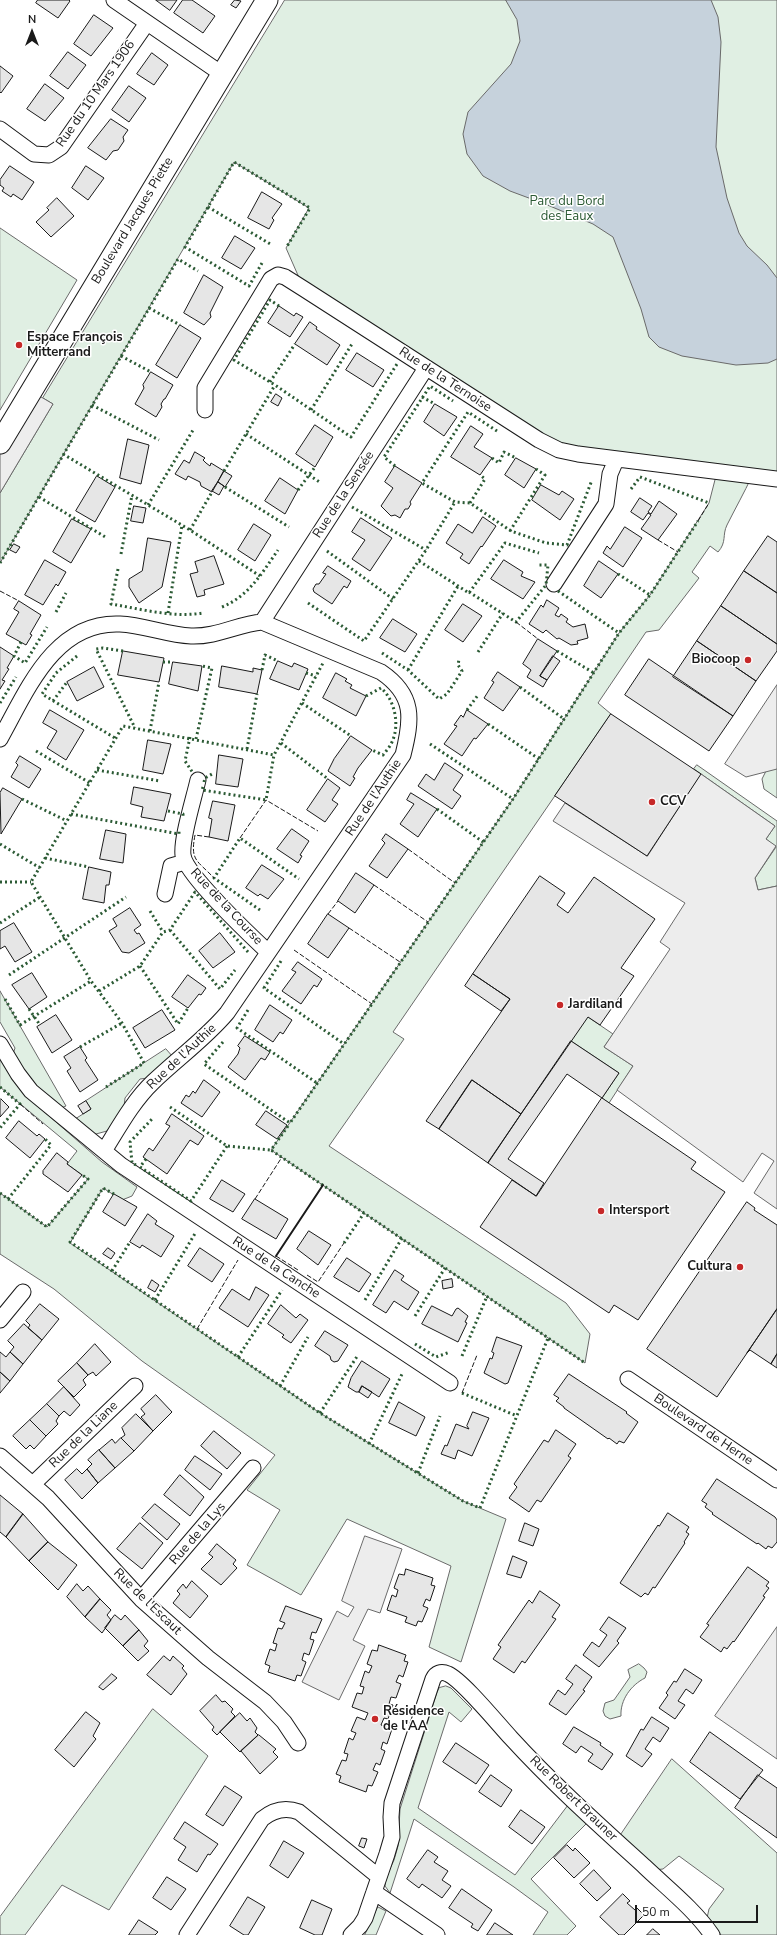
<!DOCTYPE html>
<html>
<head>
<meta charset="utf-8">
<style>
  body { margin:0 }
  #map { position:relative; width:777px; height:1935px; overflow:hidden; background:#fff; font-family:"Nunito Sans",sans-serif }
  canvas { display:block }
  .north { position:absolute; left:12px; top:12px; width:40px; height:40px; -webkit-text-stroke:3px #fff; paint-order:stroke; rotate:0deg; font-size:11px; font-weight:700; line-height:16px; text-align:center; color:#1a1a1a }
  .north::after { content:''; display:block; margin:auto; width:14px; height:18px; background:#1a1a1a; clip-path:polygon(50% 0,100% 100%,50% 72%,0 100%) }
  .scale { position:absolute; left:635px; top:1905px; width:123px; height:18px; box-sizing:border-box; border:2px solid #1a1a1a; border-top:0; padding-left:5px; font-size:12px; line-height:14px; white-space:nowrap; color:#1a1a1a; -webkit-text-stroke:3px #fff; paint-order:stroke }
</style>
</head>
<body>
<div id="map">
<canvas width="777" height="1935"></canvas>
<div class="north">N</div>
<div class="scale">50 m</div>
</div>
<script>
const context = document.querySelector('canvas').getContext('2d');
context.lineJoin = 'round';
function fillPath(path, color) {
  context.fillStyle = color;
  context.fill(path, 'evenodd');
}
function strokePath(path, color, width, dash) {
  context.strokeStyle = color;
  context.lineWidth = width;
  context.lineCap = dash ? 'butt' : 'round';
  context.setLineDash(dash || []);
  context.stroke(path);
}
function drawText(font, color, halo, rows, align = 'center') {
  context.font = font + ' "Nunito Sans",sans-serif';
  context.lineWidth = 3;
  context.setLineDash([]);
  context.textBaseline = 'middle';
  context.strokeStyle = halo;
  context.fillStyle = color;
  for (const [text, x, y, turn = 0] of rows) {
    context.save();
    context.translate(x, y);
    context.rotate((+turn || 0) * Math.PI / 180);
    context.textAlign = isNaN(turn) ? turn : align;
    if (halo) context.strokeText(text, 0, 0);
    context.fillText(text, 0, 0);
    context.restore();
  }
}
const green = new Path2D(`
  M285,0H777V479L752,476C744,493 735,509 727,525C722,535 727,542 718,552L710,546L692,572L699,578L659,630L646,632L598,703L611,714L393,1032L404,1039L329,1146L566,1303L590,1334L585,1363L271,1150L513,799L619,633L650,595L709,503L717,472L559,450L304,289L286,248L309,208L234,162L0,563V493L53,404L43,398Z
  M0,228L77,280L0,410Z
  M697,765L777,821V886L758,890L755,878L776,847L766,839L775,826L694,769Z
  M776,768L777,769V798L764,789L762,779L766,771Z
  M0,991L66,1106L61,1108L27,1077L13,1054L15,1048L0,1022Z
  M588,1017L613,1034L604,1047L633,1066L609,1103L602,1098L619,1073L571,1041Z
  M166,1049L173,1057L148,1078L140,1079L125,1098L124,1107L107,1131L96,1134L90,1133L75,1119L91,1109L86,1101Z
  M0,1058L25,1095L102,1162L137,1187L132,1196L122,1200L103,1188L70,1243L320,1413L463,1501L506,1519L461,1662L429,1647L451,1566L347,1519L301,1595L247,1565L280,1510L247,1490L275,1455L142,1361L54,1289L0,1254V1193L47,1227L88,1179L67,1164L77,1151L0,1087Z
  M639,1664L644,1668L647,1672L645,1678C631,1685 620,1700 621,1716L610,1719L605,1716L603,1711L605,1703L614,1700L630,1677L628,1670Z
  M446,1686L451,1688L472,1709L461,1722L449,1712L418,1808L515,1875L568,1805L587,1823L531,1879L576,1926L567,1935H533L548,1912L514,1887L414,1819L390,1893L385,1886L386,1877L394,1860L398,1846L400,1809L437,1692L439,1688Z
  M153,1709L208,1756L109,1910L62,1885L25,1935H0V1917Z
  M672,1759L777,1853V1935H721L707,1918L709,1909L724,1889L679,1856L663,1869L654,1870L620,1836Z
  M378,1907L386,1911L376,1935H365Z`);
fillPath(green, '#e0efe3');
strokePath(green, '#6a6a6a', 1);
const parking = new Path2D(`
  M31,391L53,404L0,493V443Z
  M777,685V769L746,777L725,764Z
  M701,774L775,826L766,839L776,846L755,878L758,890L777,886V1209L754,1193L774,1161L762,1153L743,1182L617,1090L633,1066L604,1047L670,949L660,942L685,903L553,821L565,803L647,856Z
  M365,1536L402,1549L380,1613L368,1609L353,1640L365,1646L339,1700L302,1682L337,1611L348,1617L354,1607L342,1601Z
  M777,1627V1759L715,1716Z`);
fillPath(parking, '#ededed');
strokePath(parking, '#6a6a6a', 1);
const water = new Path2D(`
  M506,0H711L718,17L721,42L716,147L727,198L739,233L747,246L767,265L777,278V359L768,363L736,365L682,356L659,347L649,337L641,309L613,237L593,224L545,204L510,191L483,176L467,154L463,134L468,112L511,64L520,41L517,20Z`);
fillPath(water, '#c6d2dc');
strokePath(water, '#6a6a6a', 1);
const building = new Path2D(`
  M38,0H69L70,1L58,18L36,3Z
  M156,0H177L170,10Z
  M183,0H192L215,16L203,33L174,13Z
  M235,0L241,1L236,8L231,5Z
  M94,15L113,28L91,56L74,44Z
  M68,52L86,65L68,89L50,76Z
  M152,53L168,65L154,85L137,74Z
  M0,66L13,76L1,93L0,92Z
  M45,84L64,98L45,121L27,109Z
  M129,86L146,98L129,122L112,110Z
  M111,119L128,130L123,137L124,141L118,150L113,151L106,160L88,148Z
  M10,166L34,182L22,200L13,194L11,197L2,191L4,188L0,185V180Z
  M86,166L104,178L88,200L72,188Z
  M262,192L282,204L272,218L274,220L269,229L248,218Z
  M57,198L74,216L51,237L36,222L49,210L47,208Z
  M235,236L255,248L241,269L222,258Z
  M204,275L223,287L210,313L211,317L204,325L184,313Z
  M279,306L294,316L296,313L303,317L290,337L268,323Z
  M310,322L317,327L316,329L340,345L327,365L295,344Z
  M180,325L201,338L177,378L156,365Z
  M357,353L384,370L373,387L346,370Z
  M151,372L173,385L165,399H164L161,404L162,407L156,417L135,404L144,388L143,385Z
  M276,394L282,398L278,406L271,402Z
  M435,404L457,417L444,436L424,422Z
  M315,425L333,437L315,467L296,454Z
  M471,426L483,434L474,447L492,458L480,475L451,457Z
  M128,439L149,445L141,484L120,478Z
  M195,452L205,458L203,460L206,463L210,466L211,463L224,471L212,492L201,486L200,482L188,476L186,480L175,474L184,460L189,463Z
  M516,458L536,469L524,488L505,475Z
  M395,466L422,483L410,502L411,504L408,509H405L400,518L395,515L391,516L381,506L393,488L385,482Z
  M224,471L232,476L225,487L218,482Z
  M97,476L115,487L95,522L76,511Z
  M280,478L298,490L285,514L265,501Z
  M218,482L224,486L219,495L212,491Z
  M541,485L559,495L562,491L574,499L560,520L532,500Z
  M640,498L652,506L648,512L651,514L659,501L677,514L658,540L641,529L651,515L648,513L643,520L631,512Z
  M134,506L146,508L143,523L131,521Z
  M483,517L496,526L482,547L481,546L469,564L460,558L463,554L446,543L458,524L472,533Z
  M361,518L392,538L370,571L352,559L365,540L352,532Z
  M72,519L91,529L71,563L53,552Z
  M254,524L271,535L255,561L238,550Z
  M625,527L642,538L623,567L603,553L607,546L610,549Z
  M768,536L777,542V593L744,571Z
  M148,538L171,542L162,587L139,603L129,587V579L142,571Z
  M14,544L20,547L16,553L10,550Z
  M214,556L224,584L204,590L205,595L197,597L190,574L198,572L195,562Z
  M45,560L66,572L58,586L56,584L43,605L25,595Z
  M504,560L523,572L521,576L535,582L523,599L491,579Z
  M599,561L618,574L601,598L584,586Z
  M328,566L351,581L347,588L344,586L332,604L314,592L313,589L316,584H319L326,574L323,573Z
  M744,571L777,593V644L721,606Z
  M547,600L559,608L555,615L559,617L561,614L568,619L566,622L573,627L585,624L588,638L577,641L578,644L571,645L559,638L557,639L546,630L543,633L529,624L541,605L543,607Z
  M19,601L41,615L30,634L32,635L26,645L6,634L19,612L14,609Z
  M463,604L482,616L463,642L445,630Z
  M721,606L777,644V651L756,681L697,641Z
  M393,619L417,634L405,652L380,638Z
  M538,639L557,651L540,676L547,680L543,687L527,677L531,670L523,664Z
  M697,641L756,681L733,716L673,677Z
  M0,647L14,656L7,668L9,669L2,680L5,681L0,689Z
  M123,651L164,658L159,682L118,675Z
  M553,656L560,661L547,680L540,676Z
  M649,659L733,716L709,751L625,695Z
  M278,661L292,667L294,663L308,669L299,690L270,679Z
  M173,662L202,666L198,691L169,684Z
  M222,666L253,672V668L262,670L257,694L219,687Z
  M94,667L104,687L77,701L67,682Z
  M498,672L520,687L503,711L484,698L494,682L492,681Z
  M336,673L347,679L345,681L352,685L350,688L366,696L356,716L323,698Z
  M50,710L84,730L66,760L47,748L57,731L43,723Z
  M467,710L488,724L476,739L474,738L462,756L444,744L457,726L454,725L461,715L463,717Z
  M611,714L701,774L647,856L555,796Z
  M351,736L372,750L358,768L353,777L355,778L350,786L328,771L334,759Z
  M148,740L171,744L163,774L143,770Z
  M219,755L243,759L238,787L216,784Z
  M20,756L41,769L29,788L11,777L18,765L16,763Z
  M445,763L463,775L453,790L461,796L452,809L418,786L426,774L434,780Z
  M328,779L340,788L332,800L338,804L325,822L307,810Z
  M134,787L171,794L164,821L141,817L143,807L131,804Z
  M3,788L22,799L1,834L0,793Z
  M411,793L437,809L418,837L400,824L414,804L407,800Z
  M213,801L235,805L228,841L209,837L212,819L209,818Z
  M292,829L309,841L300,855L302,856L298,863L277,849Z
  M106,830L126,834L123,863L100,859Z
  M386,834L408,849L387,878L369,866L385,843L382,840Z
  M262,865L284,879L268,899L260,894L258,896L246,888Z
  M89,867L111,872L109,885H106L104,903L83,899Z
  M356,873L374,885L355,913L338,901Z
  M540,876L565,893L557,905L568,913L594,877L655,919L621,968L634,976L600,1025L588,1017L521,1114L472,1080L439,1129L426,1121L510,999L473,974Z
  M130,908L141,925L134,930L137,934L139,933L145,943L129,953L122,952L109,931L117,926L113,919Z
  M328,914L349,928L328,958L308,944Z
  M14,923L32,952L15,962L5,946L0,949V931Z
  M220,933L235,952L213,968L199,951Z
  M298,962L322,979L317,987L314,985L301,1004L282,991L296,972L292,970Z
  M32,973L47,997L29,1009L12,985Z
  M473,974L510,999L501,1011L465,986Z
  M188,975L206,988L201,995L199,994L188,1008L172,997Z
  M270,1005L292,1020L283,1034L280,1032L273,1042L255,1030Z
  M162,1010L175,1030L145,1048L133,1028Z
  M56,1015L72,1040L52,1053L37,1027Z
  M245,1036L270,1052L265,1060L261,1058L245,1080L228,1067L238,1054L240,1048L238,1046Z
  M571,1041L619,1073L602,1098L567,1074L508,1159L544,1183L536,1196L488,1163Z
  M80,1047L87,1058L85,1060L98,1080L80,1092L67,1071L71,1068L64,1057Z
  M204,1080L220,1092L202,1117L181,1103L186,1095L189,1097L193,1091L195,1093Z
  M472,1080L521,1114L488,1163L439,1129Z
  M602,1098L696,1162L691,1169L725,1192L638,1320L614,1305L609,1313L480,1227L512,1180L536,1196Z
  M1,1099L9,1107L0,1117V1100Z
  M86,1101L91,1109L83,1114L78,1106Z
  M266,1111L287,1125L277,1139L256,1125Z
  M172,1114L204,1136L198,1145L190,1140L167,1174L143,1157L149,1148L153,1151L170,1126L166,1124Z
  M19,1121L37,1136L39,1134L45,1139L30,1158L6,1138Z
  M57,1153L68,1162L67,1164L82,1175L68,1192L43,1174V1171Z
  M222,1180L245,1194L233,1212L210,1199Z
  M114,1194L137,1207L125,1226L103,1212Z
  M255,1199L288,1219L276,1239L242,1219Z
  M747,1202L755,1208L754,1210L777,1225V1309L717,1397L647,1349Z
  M148,1214L157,1221L155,1224L174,1236L161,1257L142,1245L140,1248L130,1242Z
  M309,1231L331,1245L318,1265L297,1249Z
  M108,1248L115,1253L111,1259L103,1254Z
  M200,1248L224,1264L212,1282L188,1266Z
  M347,1258L371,1274L359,1292L334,1277Z
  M395,1270L404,1276L401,1280L419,1292L408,1310L394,1301L386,1313L373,1305Z
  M452,1279L453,1287L443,1289L442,1281Z
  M152,1280L159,1285L155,1292L148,1288Z
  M256,1287L269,1295L248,1327L219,1308L232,1289L249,1300Z
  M40,1304L59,1319L42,1340L28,1328L30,1325L26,1321Z
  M281,1305L296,1318L300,1314L308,1320L291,1343L282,1337L284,1335L268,1324Z
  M432,1306L452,1316L456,1309L458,1308L468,1316L465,1322L467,1323L458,1342L422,1324Z
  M777,1309V1354L771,1364L750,1350L747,1353Z
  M24,1324L42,1340L23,1364L10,1352L14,1347L8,1341Z
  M325,1331L348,1345L338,1361L334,1362L331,1360L330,1356L315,1346Z
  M497,1337L522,1346L508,1383L505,1384L484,1373L490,1358L492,1359L494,1353L492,1352Z
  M95,1344L111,1362L96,1376L93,1372L88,1375L77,1363Z
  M0,1352L6,1357L10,1352L23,1364L10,1381L0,1372Z
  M777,1354V1368L771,1364Z
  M362,1361L390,1379L379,1397L362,1386L359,1392H356L348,1387L351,1378Z
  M77,1363L88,1375L83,1380L86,1385L74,1397L58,1381Z
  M0,1372L10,1381L0,1393Z
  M569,1374L627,1412L626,1413L638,1422L624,1443L619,1441L617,1444L609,1438L608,1439L564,1408V1407L556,1401L559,1398L554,1395Z
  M362,1386L372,1392L368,1398L359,1392Z
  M64,1387L80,1405L70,1416L64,1411L59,1416L47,1404Z
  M156,1395L172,1412L153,1431L141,1417L145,1414L141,1409Z
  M399,1402L425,1417L416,1436L389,1423Z
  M47,1404L59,1416L56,1421L58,1424L46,1436L30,1420Z
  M473,1412L489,1418L472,1456L458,1450L455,1459L441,1454L445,1445L447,1446L456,1424L469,1429L467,1426Z
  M136,1414L153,1431L134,1451L121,1438L125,1435L122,1428Z
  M30,1420L46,1436L34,1449L30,1445L26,1449L13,1436Z
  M556,1430L576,1444L568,1456L571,1458L541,1502L537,1500L529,1512L509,1498L517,1487L514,1484L544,1440L548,1442Z
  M214,1431L241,1453L227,1469L201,1446Z
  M121,1438L134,1451L115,1468L99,1450L112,1439L115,1443Z
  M99,1450L115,1468L98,1483L87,1469L92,1464L88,1460Z
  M195,1456L222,1474L210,1490L185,1470Z
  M77,1469L82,1474L87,1469L98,1483L82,1499L65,1480Z
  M180,1475L204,1497L190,1516L164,1495Z
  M717,1479L775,1517L777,1520V1542L772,1548L768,1546L766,1549L758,1543L757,1544L712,1514L713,1513L705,1507L707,1504L702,1501Z
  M0,1495L23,1514L6,1537L0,1532Z
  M155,1504L180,1524L167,1540L142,1518Z
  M668,1513L689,1527L686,1532L689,1534L684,1542L685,1543L655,1588L653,1587L648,1595L645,1593L641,1597L620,1583L658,1525L659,1526Z
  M23,1514L48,1542L29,1561L6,1537Z
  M140,1523L163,1543L142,1569L117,1549Z
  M525,1523L539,1529L533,1546L519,1541Z
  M48,1542L77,1565L58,1590L29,1561Z
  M217,1544L236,1560L233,1564L237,1568L221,1585L201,1569L213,1557L209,1554Z
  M513,1556L527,1562L521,1578L507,1574Z
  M748,1567L769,1582L766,1586L769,1588L763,1596L765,1597L734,1642L733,1641L727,1649L724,1647L721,1652L700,1637L709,1625L707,1624Z
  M406,1569L433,1578L431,1585L435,1586L430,1601L426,1599L423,1606L428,1608L422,1622L418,1621L416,1626L405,1622L407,1617L387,1610L392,1595L396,1597L398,1590L394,1588L399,1574L404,1575Z
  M192,1581L208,1596L190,1618L173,1603L180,1594L177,1591L183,1584L186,1588Z
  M77,1584L83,1591L88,1586L100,1599L85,1617L67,1597Z
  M540,1591L560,1605L552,1617L556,1619L525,1663L522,1661L514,1673L493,1659L501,1647L498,1645L529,1600L532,1603Z
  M100,1599L111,1610L107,1615L111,1620L102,1633L85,1617Z
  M286,1606L322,1619L316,1633L312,1632L310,1639L314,1640L309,1655L304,1653L302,1660L306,1662L301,1676L297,1675L295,1681L268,1672L270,1666L265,1664L270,1649L275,1651L277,1644L273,1643L278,1628L282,1629L285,1623L280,1621Z
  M115,1615L121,1620L125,1615L139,1630L123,1646L105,1628Z
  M609,1617L626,1628L617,1641L619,1643L599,1667L583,1655L592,1642L599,1647L607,1635L600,1630Z
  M139,1630L148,1641L144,1646L149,1651L138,1661L123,1646Z
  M379,1645L406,1655L404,1661L408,1662L403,1677L399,1675L396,1682L401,1684L396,1698L391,1697L389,1704L393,1705L388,1719L384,1718L381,1725L392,1729L387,1744L383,1742L381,1749L385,1751L380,1765L376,1763L373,1770L378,1772L372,1786L368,1785L366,1792L339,1782L341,1776L336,1774L342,1760L346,1761L348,1754L344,1753L349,1738L353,1740L356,1733L351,1731L357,1717L365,1720L368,1713L352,1707L357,1693L362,1694L364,1687L360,1686L365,1671L369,1673L372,1666L367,1664L372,1650L377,1651Z
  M164,1656L170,1661L173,1656L184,1666L182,1668L187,1674L171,1695L147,1675Z
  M576,1665L592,1677L583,1690L585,1691L566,1715L549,1704L558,1690L565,1695L573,1684L566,1679Z
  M685,1669L702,1680L693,1694L686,1689L678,1701L685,1705L675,1719L659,1708L668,1695L666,1693L674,1681L676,1682Z
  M112,1674L117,1678L103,1690L99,1687Z
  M216,1695L222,1702L225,1701L233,1709L231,1712L235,1716L217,1735L212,1730L214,1727L200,1711Z
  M86,1712L100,1723L93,1736L96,1739L74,1767L55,1750Z
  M240,1713L247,1721L250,1718L257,1728L255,1732L258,1735L240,1752L220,1732Z
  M652,1717L669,1728L660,1742L653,1737L645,1749L652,1754L642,1767L626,1756L641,1729L643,1730Z
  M574,1727L601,1743L600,1745L613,1754L602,1770L588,1761L593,1754L581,1746L576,1753L563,1744Z
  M710,1732L763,1770L740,1799L690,1762Z
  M259,1735L276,1749L273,1752L278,1757L260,1774L241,1751Z
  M456,1743L489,1765L476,1784L443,1762Z
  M491,1775L512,1790L501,1807L479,1792Z
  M758,1775L777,1788V1838L735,1808Z
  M225,1786L242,1797L223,1826L206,1815Z
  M521,1810L545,1827L532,1844L509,1827Z
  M185,1822L218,1844L210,1855L208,1854L197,1872L178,1860L186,1847L174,1839Z
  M362,1838L367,1839L364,1848L359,1846Z
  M284,1841L304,1853L288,1878L270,1866Z
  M567,1845L573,1851L575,1848L590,1863L574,1878L554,1858Z
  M428,1850L438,1857L434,1862L448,1871L442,1880L451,1886L442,1898L422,1884L419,1888L407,1879Z
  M594,1870L611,1888L597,1901L580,1884Z
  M167,1877L186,1889L171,1910L153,1898Z
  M462,1889L492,1910L478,1931L471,1927L473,1924L449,1908Z
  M623,1894L630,1901L627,1903L635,1910L637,1908L644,1915L624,1935H619L600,1917Z
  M248,1897L265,1907L248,1935H244L230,1926Z
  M312,1900L332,1909L322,1935H315L300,1928Z
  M139,1920L158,1932L155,1935H129Z
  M495,1923L513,1935H487Z
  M653,1929L660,1935H647Z`);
fillPath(building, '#e6e6e6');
strokePath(building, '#1a1a1a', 1);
const street = new Path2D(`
  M114,0L222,74
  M0,129L34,154L49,155L61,147L147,23
  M205,410V388L271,279L278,275L285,277L304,289L539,440L559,450L578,454L777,479
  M554,584L606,504L610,474L616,460
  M262,622L426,368
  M0,739C27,691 54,621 120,624C144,625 167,635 191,636C217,637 238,624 262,622L381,672C415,695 412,719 403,755L227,1013C205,1039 178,1058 153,1082C133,1101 119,1127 104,1151L31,1091L18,1074L0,1044
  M198,780C194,798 181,839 183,855C185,874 252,937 268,952
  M165,894L171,866L185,862
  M104,1151L121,1165L450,1383
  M0,1320L23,1292
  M628,1379L777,1480
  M0,1456L48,1498L141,1599L208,1658L265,1702L284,1722L298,1743
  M33,1484L135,1386
  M141,1599L253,1468
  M374,1892L437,1935
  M187,1935L262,1819C273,1810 286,1807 299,1812L379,1877
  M351,1935L360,1926L365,1918L387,1854L392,1837L391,1817L392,1803L433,1679C436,1673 441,1671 448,1674C463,1681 498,1724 511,1738C553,1784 599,1825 644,1866C667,1888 694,1909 712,1935`);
const secondary = new Path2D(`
  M0,443L267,0`);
strokePath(street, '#1a1a1a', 17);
strokePath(secondary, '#1a1a1a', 23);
strokePath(street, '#fff', 15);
strokePath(secondary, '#fff', 21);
strokePath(new Path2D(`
  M208,207L272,245
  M262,263L249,286L185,247L234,162L310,208L286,248
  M279,306L270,300L234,360L275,385L351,437L397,364
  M149,308L180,325
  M121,356L151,372
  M270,382L295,344
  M422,397L435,404
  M92,405L159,440
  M311,410L352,344
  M497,431L468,412L422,483L455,502L470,503L511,531L546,543L567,545L592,480
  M246,434L321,483
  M63,454L190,530L260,576
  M492,458L499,463L504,452L516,458
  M395,466L384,457L430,386L453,401
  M224,471L275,385
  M225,487L289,527
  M631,489L640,477L709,503
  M298,490L315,467
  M39,497L107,538
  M470,503L485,479L480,475
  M148,505L193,430
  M352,507L426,550
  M190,530L212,492
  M510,531L545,475L536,469
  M327,551L393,599
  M121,554L132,495
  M419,561L469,593L505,543L539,553
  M0,563L178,259L198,271
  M118,569L111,604C141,609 173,618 203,613
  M618,574L650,595
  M558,591L619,633
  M469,592L516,622L546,585L548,565H539
  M308,603L364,641L426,550L455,502
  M222,607C249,596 262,573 278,550
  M56,612L66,593
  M168,613L182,525
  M21,642L14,656L25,663L47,627
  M123,651L103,648L96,649L135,728
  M557,651L594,673
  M478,652L503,613
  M382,653L408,670L439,699L447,694L462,671L458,665L459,659
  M77,656L56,673L42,694L115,738
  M163,662H173
  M262,670L265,655L278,661
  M408,670L458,586
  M306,673L316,676
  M520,687L564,719
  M366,696L381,688C395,700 400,725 392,742C390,747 386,751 383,755L372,750
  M53,701L67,682
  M0,703L16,677
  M302,703L351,736
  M467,710L478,695
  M488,724L539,759
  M150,731L159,682
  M190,737L185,761L193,773
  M196,739L212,668L202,666
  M281,743L328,779
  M430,744L513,799
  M247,749L257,694
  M36,751L90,783
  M97,770L160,781
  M204,782L205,778L212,774
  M203,787L202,790L266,800L274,755
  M22,799L67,821
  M437,809L483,842
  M168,811L183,814V816
  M71,814L179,834V831
  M0,844L40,868
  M45,858L89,867
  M0,882H31
  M260,910L214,878L240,838L299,879
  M150,911L163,932
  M0,923L40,897
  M170,930L220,989L235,970
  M281,961L264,988L344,1044
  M140,966L178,1024L188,1008
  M9,975L126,897
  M99,991L140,966L163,932L170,930L195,892L248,952
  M5,999L20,1025L91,981
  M29,1009L40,1025
  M248,1010L237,1028L317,1083
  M223,1042L204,1064L290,1123L513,799L619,633L650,595L698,521
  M80,1047L122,1023
  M0,1087L20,1104L0,1128
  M106,1087L144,1063L122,1023L91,981L31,882L123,726L274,755L323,663
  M170,1107L227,1146L271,1150
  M288,1126L271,1150L585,1363
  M146,1159L140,1167L191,1201L227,1146
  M136,1165L132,1163L130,1142L153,1118
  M0,1193L47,1227L88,1179L82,1175
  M114,1194L103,1188L70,1242L320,1413L463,1501L480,1508L548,1338
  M8,1199L51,1145L45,1139
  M344,1243L364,1213
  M112,1271L130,1242
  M155,1300L196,1232
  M365,1300L402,1238
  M415,1316L445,1268
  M415,1344L436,1357L450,1352
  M462,1356L487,1296
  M238,1357L282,1290
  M280,1386L308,1337
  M462,1393L517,1416
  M320,1413L358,1355
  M369,1444L402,1374
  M418,1473L440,1416`), '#2b5a34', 3, [2, 3]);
strokePath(new Path2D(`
  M698,521L709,503
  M658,540L678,552
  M0,591L19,601
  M516,622L538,639
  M209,837L195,835C190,861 197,860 214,878
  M240,838L266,800L318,831
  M408,849L455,883
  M374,885L428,922
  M328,914L338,901
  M349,928L400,962
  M294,950L372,1004
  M20,1104L43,1124
  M255,1199L282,1157
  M276,1256L298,1270
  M307,1275L318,1282L344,1243
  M197,1329L238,1260
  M462,1393L477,1355`), '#1a1a1a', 1, [5, 2]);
strokePath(new Path2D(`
  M276,1256L323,1185`), '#1a1a1a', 2);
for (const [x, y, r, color] of [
  [19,345,4,"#c62828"],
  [748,660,4,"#c62828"],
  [652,802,4,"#c62828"],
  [560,1005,4,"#c62828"],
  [601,1211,4,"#c62828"],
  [740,1267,4,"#c62828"],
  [375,1719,4,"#c62828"]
]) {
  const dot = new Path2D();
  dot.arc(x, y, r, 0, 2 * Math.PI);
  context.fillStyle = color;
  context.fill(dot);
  strokePath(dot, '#fff', 1.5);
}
drawText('13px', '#1a1a1a', '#fff', [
  ["Rue du 10 Mars 1906",96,94,-55],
  ["Boulevard Jacques Piette",133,221,-59],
  ["Rue de la Ternoise",445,380,33],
  ["Rue de la Sensée",344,495,-57],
  ["Rue de l'Authie",374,798,-56],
  ["Rue de la Course",226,907,47],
  ["Rue de l'Authie",182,1057,-43],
  ["Rue de la Canche",276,1268,33],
  ["Boulevard de Herne",703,1430,34],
  ["Rue de la Liane",84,1435,-44],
  ["Rue de la Lys",198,1534,-49],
  ["Rue de l'Escaut",147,1602,44],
  ["Rue Robert Brauner",573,1799,44]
]);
drawText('13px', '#2b5a34', '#fff', [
  ["Parc du Bord",567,202],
  ["des Eaux",567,217]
]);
drawText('bold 13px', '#1a1a1a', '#fff', [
  ["Espace François",27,338],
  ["Mitterrand",27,353],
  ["Biocoop",740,660,"right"],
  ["CCV",660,802],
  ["Jardiland",568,1005],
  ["Intersport",609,1211],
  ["Cultura",732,1267,"right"],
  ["Résidence",383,1712],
  ["de l'AA",383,1727]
], 'left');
</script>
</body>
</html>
